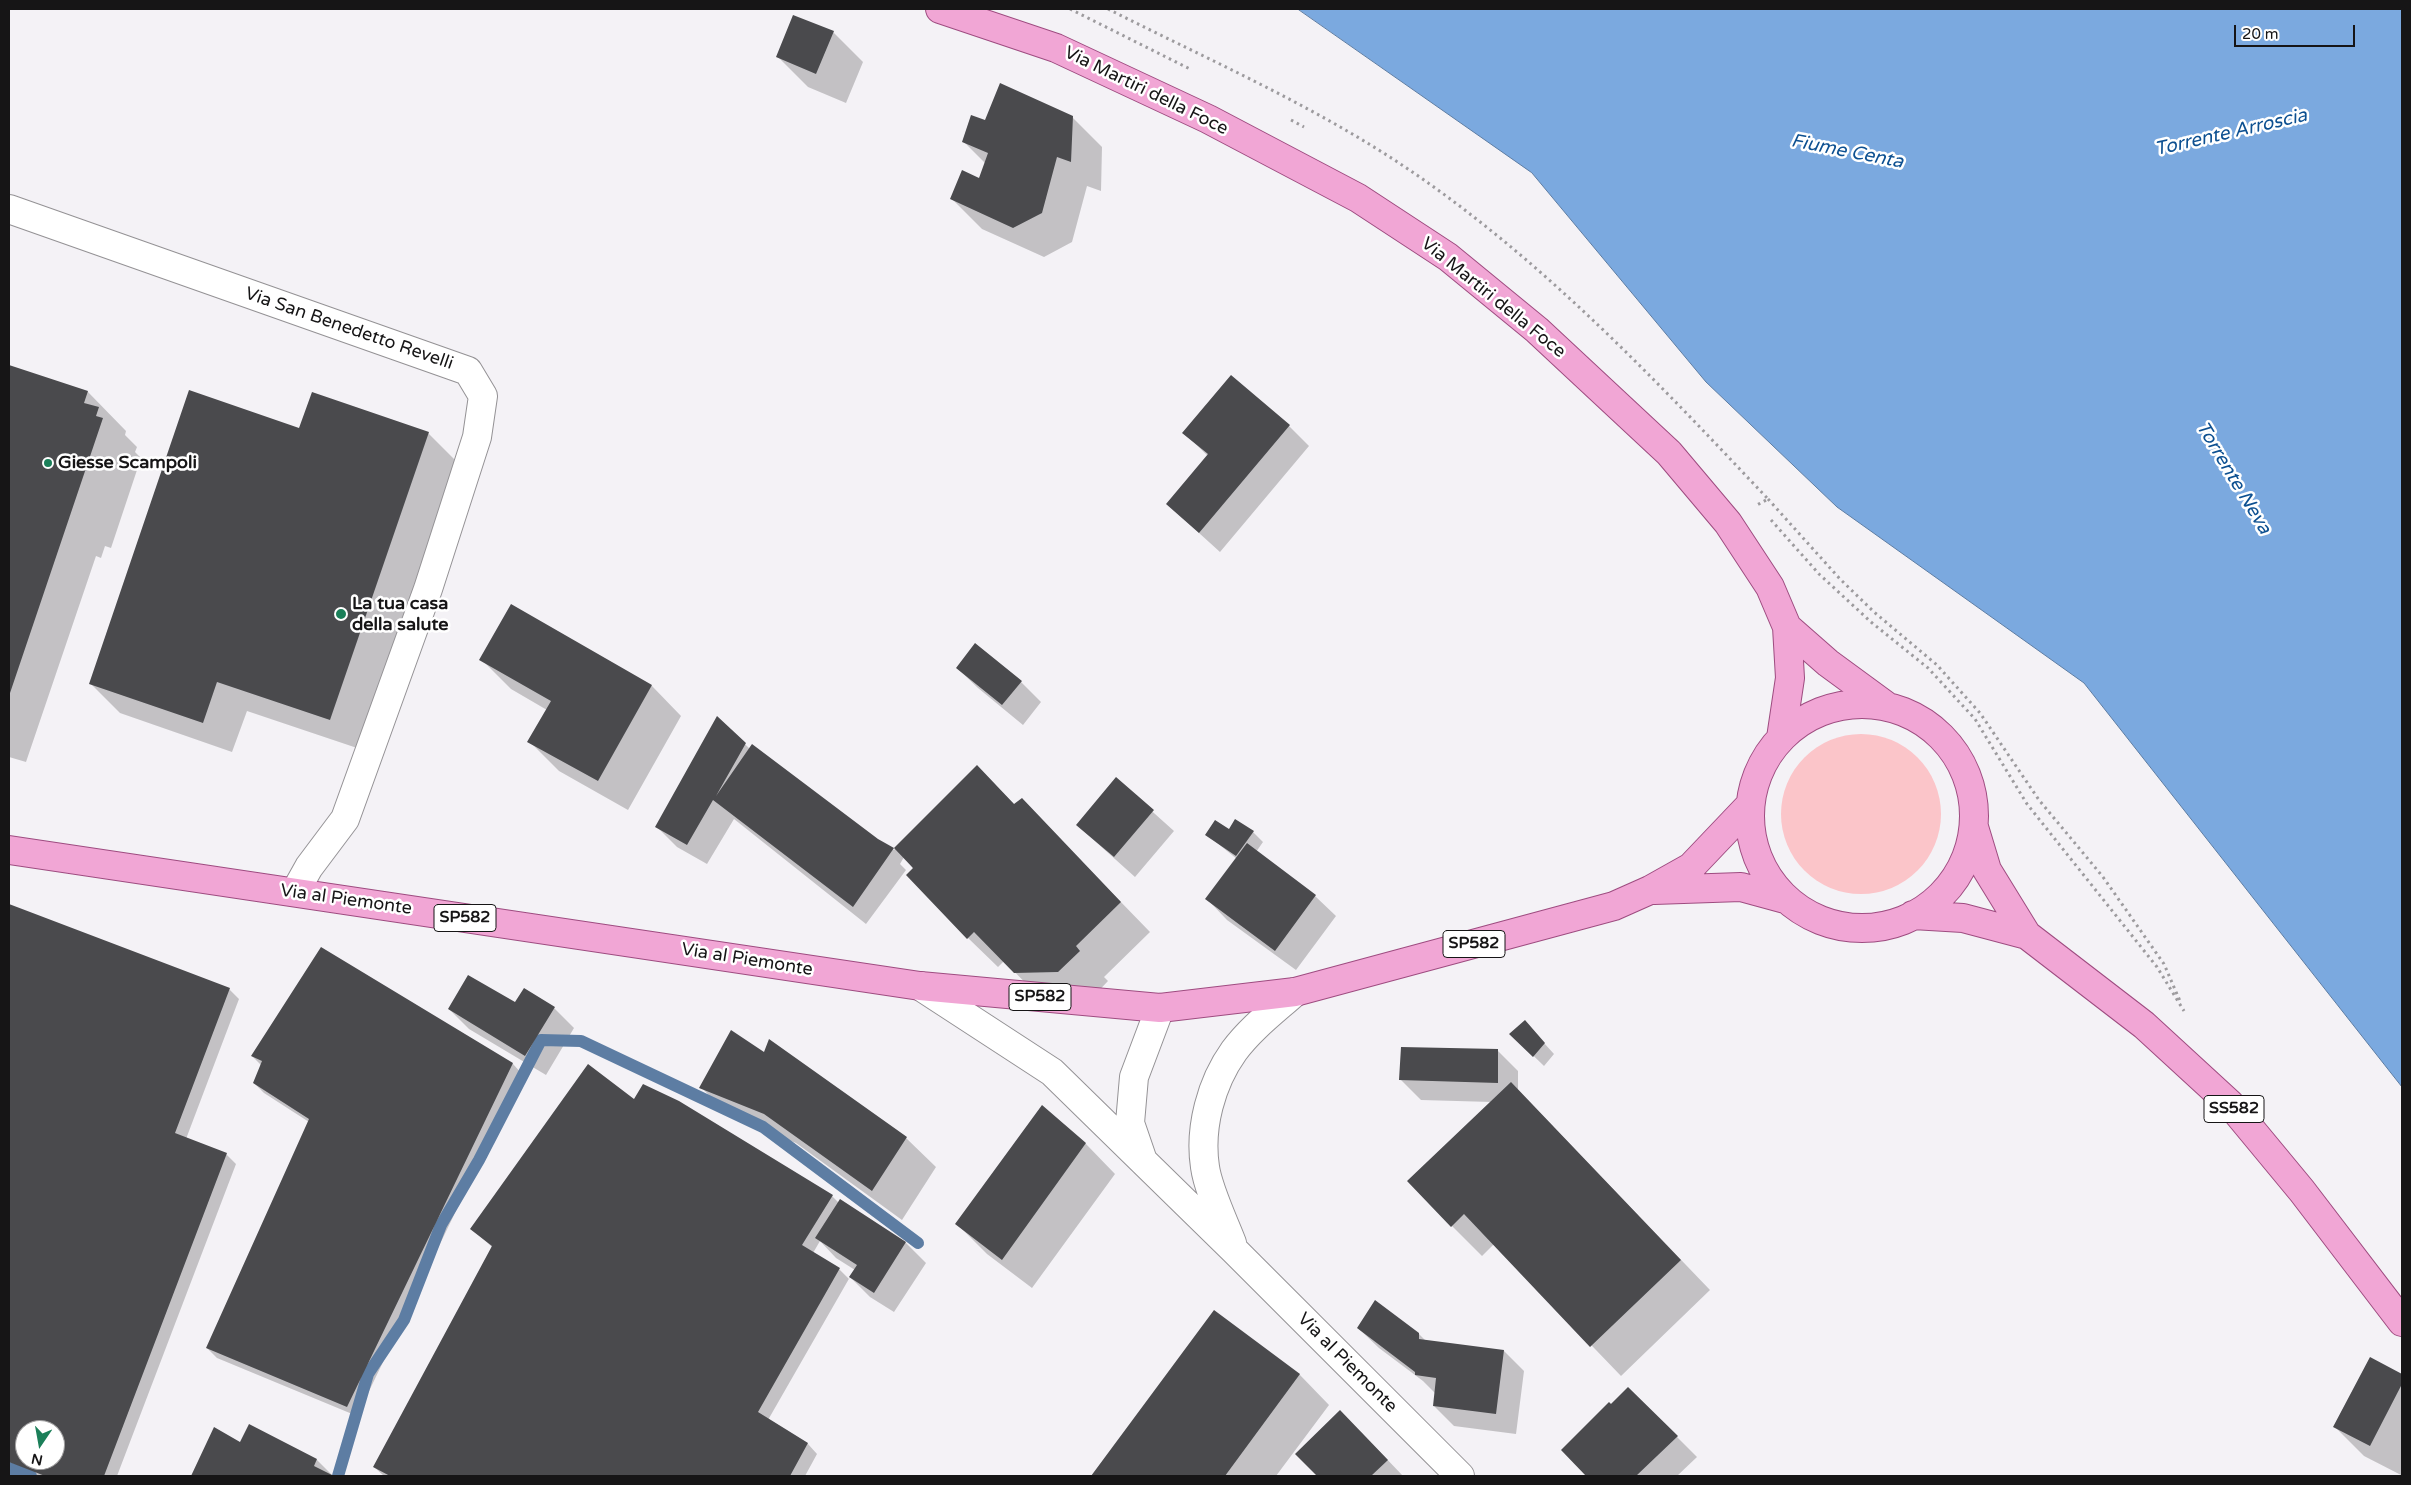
<!DOCTYPE html>
<html>
<head>
<meta charset="utf-8">
<style>
  body { margin:0 }
  #map { position:relative; width:2411px; height:1485px; overflow:hidden; background:#f4f2f6; font-family:"Varela Round",sans-serif }
  canvas { display:block }
  .frame { position:absolute; inset:0; border:10px solid #161516; pointer-events:none }
  .north { position:absolute; left:15px; top:1420px; width:50px; height:50px; box-sizing:border-box; background:#fff; border:1px solid #a2a1a2; border-radius:50%; rotate:192deg; font-size:14px; font-weight:700; line-height:20px; text-align:center; color:#161516 }
  .north::after { content:''; display:block; margin:auto; width:18px; height:22px; background:#1b7f59; clip-path:polygon(50% 0,100% 100%,50% 72%,0 100%) }
  .scale { position:absolute; left:2234px; top:25px; width:121px; height:22px; box-sizing:border-box; border:2px solid #161516; border-top:0; padding-left:6px; font-size:15px; line-height:18px; white-space:nowrap; color:#161516; -webkit-text-stroke:4px #fff; paint-order:stroke }
</style>
</head>
<body>
<div id="map">
<canvas width="2411" height="1485"></canvas>
<div class="frame"></div>
<div class="north">N</div>
<div class="scale">20 m</div>
</div>
<script>
const context = document.querySelector('canvas').getContext('2d');
context.lineJoin = 'round';
function fillPath(path, color) {
  context.fillStyle = color;
  context.fill(path, 'evenodd');
}
function strokePath(path, color, width, dash) {
  context.strokeStyle = color;
  context.lineWidth = width;
  context.lineCap = dash ? 'butt' : 'round';
  context.setLineDash(dash || []);
  context.stroke(path);
}
function drawText(font, color, halo, rows, align = 'center') {
  context.font = font + ' "Varela Round",sans-serif';
  context.lineWidth = 5;
  context.setLineDash([]);
  context.textBaseline = 'middle';
  context.strokeStyle = halo;
  context.fillStyle = color;
  for (const [text, x, y, turn = 0] of rows) {
    context.save();
    context.translate(x, y);
    context.rotate((+turn || 0) * Math.PI / 180);
    context.textAlign = isNaN(turn) ? turn : align;
    if (halo) context.strokeText(text, 0, 0);
    context.fillText(text, 0, 0);
    context.restore();
  }
}
fillPath(new Path2D(`
  M1781 814a80 80 0 1 1 160 0a80 80 0 1 1-160 0Z`), '#fbc5c9');
const water = new Path2D(`
  M1298,9H2402V1087L2084,683L1837,507L1706,382L1532,173Z`);
fillPath(water, '#7ba9df');
strokePath(water, '#5d7da3', 1);
fillPath(new Path2D(`
  M833,32L863,62L846,103L808,87L778,57Z
  M1072,117L1102,147L1101,191L1087,186L1072,242L1044,257L982,229L952,199L980,180L986,164L963,141L986,121Z
  M9,366L88,392L126,431L125,435L137,447L135,452L141,458L111,548L105,546L101,558L96,556L26,762L9,757Z
  M1289,426L1309,446L1220,552L1167,504L1208,456L1184,433Z
  M300,430L428,433L458,463L360,749L247,711L232,752L120,713L90,683Z
  M976,645L1021,682L1041,702L1023,725L978,688L957,668Z
  M481,659L652,686L681,716L628,810L559,771L529,741L547,710L511,689Z
  M718,718L750,749L877,840L894,850L977,767L1015,805L1051,830L1150,932L1104,977L1108,981L1088,1002L1045,1003L1004,961L998,967L968,938L904,857L900,864L906,870L866,924L734,819L707,864L677,847L657,827Z
  M1116,779L1174,831L1135,877L1077,825Z
  M1253,832L1263,842L1256,852L1315,896L1336,916L1296,970L1227,920L1207,899L1237,859L1206,834Z
  M9,905L229,989L239,999L186,1139L226,1154L236,1164L117,1476H32L9,1467ZM25,1430H55V1460H25Z
  M516,1004L554,1008L574,1028L546,1075L469,1029L449,1009Z
  M1534,1032L1554,1054L1544,1066L1511,1034Z
  M1498,1051L1518,1071V1090L1710,1290L1621,1376L1494,1244L1482,1256L1452,1226L1492,1102L1421,1100L1400,1079Z
  M764,1054L906,1138L936,1167L902,1220L796,1143L730,1117L701,1087Z
  M252,1056L513,1064L522,1074L357,1416L217,1358L207,1348L309,1122L264,1093L254,1083L261,1065Z
  M634,1100L832,1196L839,1203L840,1201L906,1243L926,1263L894,1312L870,1297L850,1277L768,1420L808,1444L817,1454L805,1476H384L374,1467L492,1247L472,1229ZM820,1241L836,1258L855,1270L849,1279L839,1269L813,1253Z
  M1042,1107L1086,1144L1115,1174L1032,1288L987,1254L957,1224Z
  M1214,1312L1300,1375L1329,1405L1276,1476H1092Z
  M1358,1328L1419,1334L1426,1341L1504,1351L1524,1371L1516,1434L1454,1426L1434,1406L1436,1394L1423,1381L1379,1348Z
  M2370,1358L2402,1375L2401,1475L2364,1456L2334,1426Z
  M1628,1388L1697,1457L1677,1476H1588L1562,1450Z
  M215,1428L241,1444L317,1460L333,1476H192Z
  M1361,1432L1403,1476H1318L1297,1454Z`), '#0003');
strokePath(new Path2D(`
  M9,1468L31,1476
  M338,1476L368,1374L404,1320L441,1225L479,1160L541,1040L581,1041L763,1127L918,1243`), '#5d7da3', 12);
fillPath(new Path2D(`
  M793,15L834,31L816,74L776,57Z
  M1000,83L1073,116L1071,162L1057,157L1042,213L1013,228L950,199L962,170L979,178L988,153L962,142L971,115L985,120Z
  M9,365L88,391L84,403L99,407L96,416L103,418L9,696Z
  M1231,375L1290,425L1199,533L1166,504L1208,454L1182,433Z
  M189,390L299,428L312,392L429,432L330,720L217,682L203,723L89,684Z
  M511,604L652,685L598,781L527,742L551,701L479,660Z
  M975,643L1022,681L1002,705L956,668Z
  M717,716L746,743L716,796L752,744L878,839L894,848L853,907L713,800L687,845L655,827Z
  M977,765L1014,804L1022,798L1121,902L1076,946L1080,951L1058,972L1014,973L974,932L967,939L906,875L913,868L894,848Z
  M1116,777L1154,810L1114,857L1076,825Z
  M1235,819L1254,831L1236,856L1205,835L1215,820L1229,829Z
  M1247,843L1316,895L1275,951L1205,899Z
  M9,904L230,988L175,1133L227,1153L104,1476H45L9,1462ZM25,1430H55V1460H25Z
  M321,947L513,1063L347,1407L206,1348L309,1119L253,1083L262,1061L251,1056Z
  M468,975L515,1002L524,988L555,1007L525,1056L448,1009Z
  M1525,1020L1545,1043L1533,1057L1509,1034Z
  M731,1030L764,1052L769,1039L907,1137L872,1191L764,1114L699,1088Z
  M1401,1047L1498,1049V1083L1399,1080Z
  M588,1064L634,1099L643,1084L679,1101L833,1195L802,1245L840,1268L758,1412L808,1443L790,1476H390L373,1467L492,1246L470,1229Z
  M1511,1082L1681,1260L1590,1347L1464,1214L1451,1227L1407,1181Z
  M1042,1105L1086,1143L1002,1260L955,1224Z
  M840,1199L906,1242L874,1293L849,1277L857,1265L815,1238Z
  M1375,1300L1419,1333V1339L1504,1350L1496,1414L1433,1406L1436,1378L1415,1375V1372L1357,1328Z
  M1214,1310L1300,1374L1225,1476H1091Z
  M2370,1357L2402,1374V1384L2370,1446L2333,1427Z
  M1628,1387L1678,1436L1636,1476H1586L1561,1450L1609,1402L1611,1404Z
  M1340,1410L1388,1460L1371,1476H1317L1295,1454Z
  M249,1424L317,1459L314,1466L334,1476H191L214,1427L240,1442Z`), '#4a4a4d');
const minor = new Path2D(`
  M9,209L468,371L483,396L477,437L428,589L345,819L309,867L295,892
  M920,986L1052,1072L1234,1250L1460,1476
  M1142,1158L1130,1123L1134,1077L1160,1008
  M1232,1243C1224,1222 1208,1189 1205,1167C1199,1128 1211,1083 1234,1051C1251,1028 1275,1010 1295,992`);
const major = new Path2D(`
  M940,9L1056,48L1208,119L1358,198L1448,257L1537,330L1669,453L1728,523L1770,587L1787,627L1790,678L1781,738
  M1787,627L1828,663L1888,707
  M1750 816a112 112 0 1 1 224 0a112 112 0 1 1-224 0Z
  M1974,827L1987,870L2027,935L2144,1025L2230,1104L2302,1191L2402,1322
  M9,850L920,986L1160,1008L1295,992L1614,906L1650,890L1691,867L1750,805
  M1654,890L1741,887L1785,899
  M1913,915L1963,918L2027,935`);
strokePath(minor, '#949295', 30);
strokePath(major, '#9e4c80', 30);
strokePath(new Path2D(`
  M1070,9L1192,70
  M1108,9C1205,58 1308,103 1399,163C1538,255 1654,378 1768,499L1757,505
  M1291,120L1304,127
  M1768,499L1840,579L1874,612L1937,665L1980,713L2039,800L2103,877L2164,964L2180,1001
  M1771,520L1819,574L1871,622L1928,668L1975,719L2027,804L2157,967L2184,1011`), '#9d9b9e', 3, [2.5, 4]);
strokePath(minor, '#fff', 28);
strokePath(major, '#f1a6d5', 28);
for (const [x, y, r, color] of [
  [48,463,5,"#1b7f59"],
  [341,614,6,"#1b7f59"]
]) {
  const dot = new Path2D();
  dot.arc(x, y, r, 0, 2 * Math.PI);
  context.fillStyle = color;
  context.fill(dot);
  strokePath(dot, '#fff', 2);
}
for (const [x, y, w] of [
  [465,918,62],
  [1474,944,62],
  [1040,997,62],
  [2234,1109,60]
]) {
  const box = new Path2D();
  box.roundRect(x - w / 2, y - 13.5, w, 27, 4);
  context.fillStyle = '#fff';
  context.fill(box);
  strokePath(box, '#161516', 1);
}
drawText('bold 16px', '#161516', null, [
  ["SP582",465,918],
  ["SP582",1474,944],
  ["SP582",1040,997],
  ["SS582",2234,1109]
]);
drawText('18px', '#161516', '#fff', [
  ["Via Martiri della Foce",1146,91,26],
  ["Via Martiri della Foce",1493,298,39],
  ["Via San Benedetto Revelli",349,329,19],
  ["Via al Piemonte",346,900,8],
  ["Via al Piemonte",747,960,9],
  ["Via al Piemonte",1347,1363,45]
]);
drawText('bold 18px', '#161516', '#fff', [
  ["Giesse Scampoli",58,463],
  ["La tua casa",352,604],
  ["della salute",352,625]
], 'left');
drawText('italic 19px', '#0d5091', '#fff', [
  ["Torrente Arroscia",2231,133,-13],
  ["Fiume Centa",1847,152,11],
  ["Torrente Neva",2233,478,59]
]);
</script>
</body>
</html>
